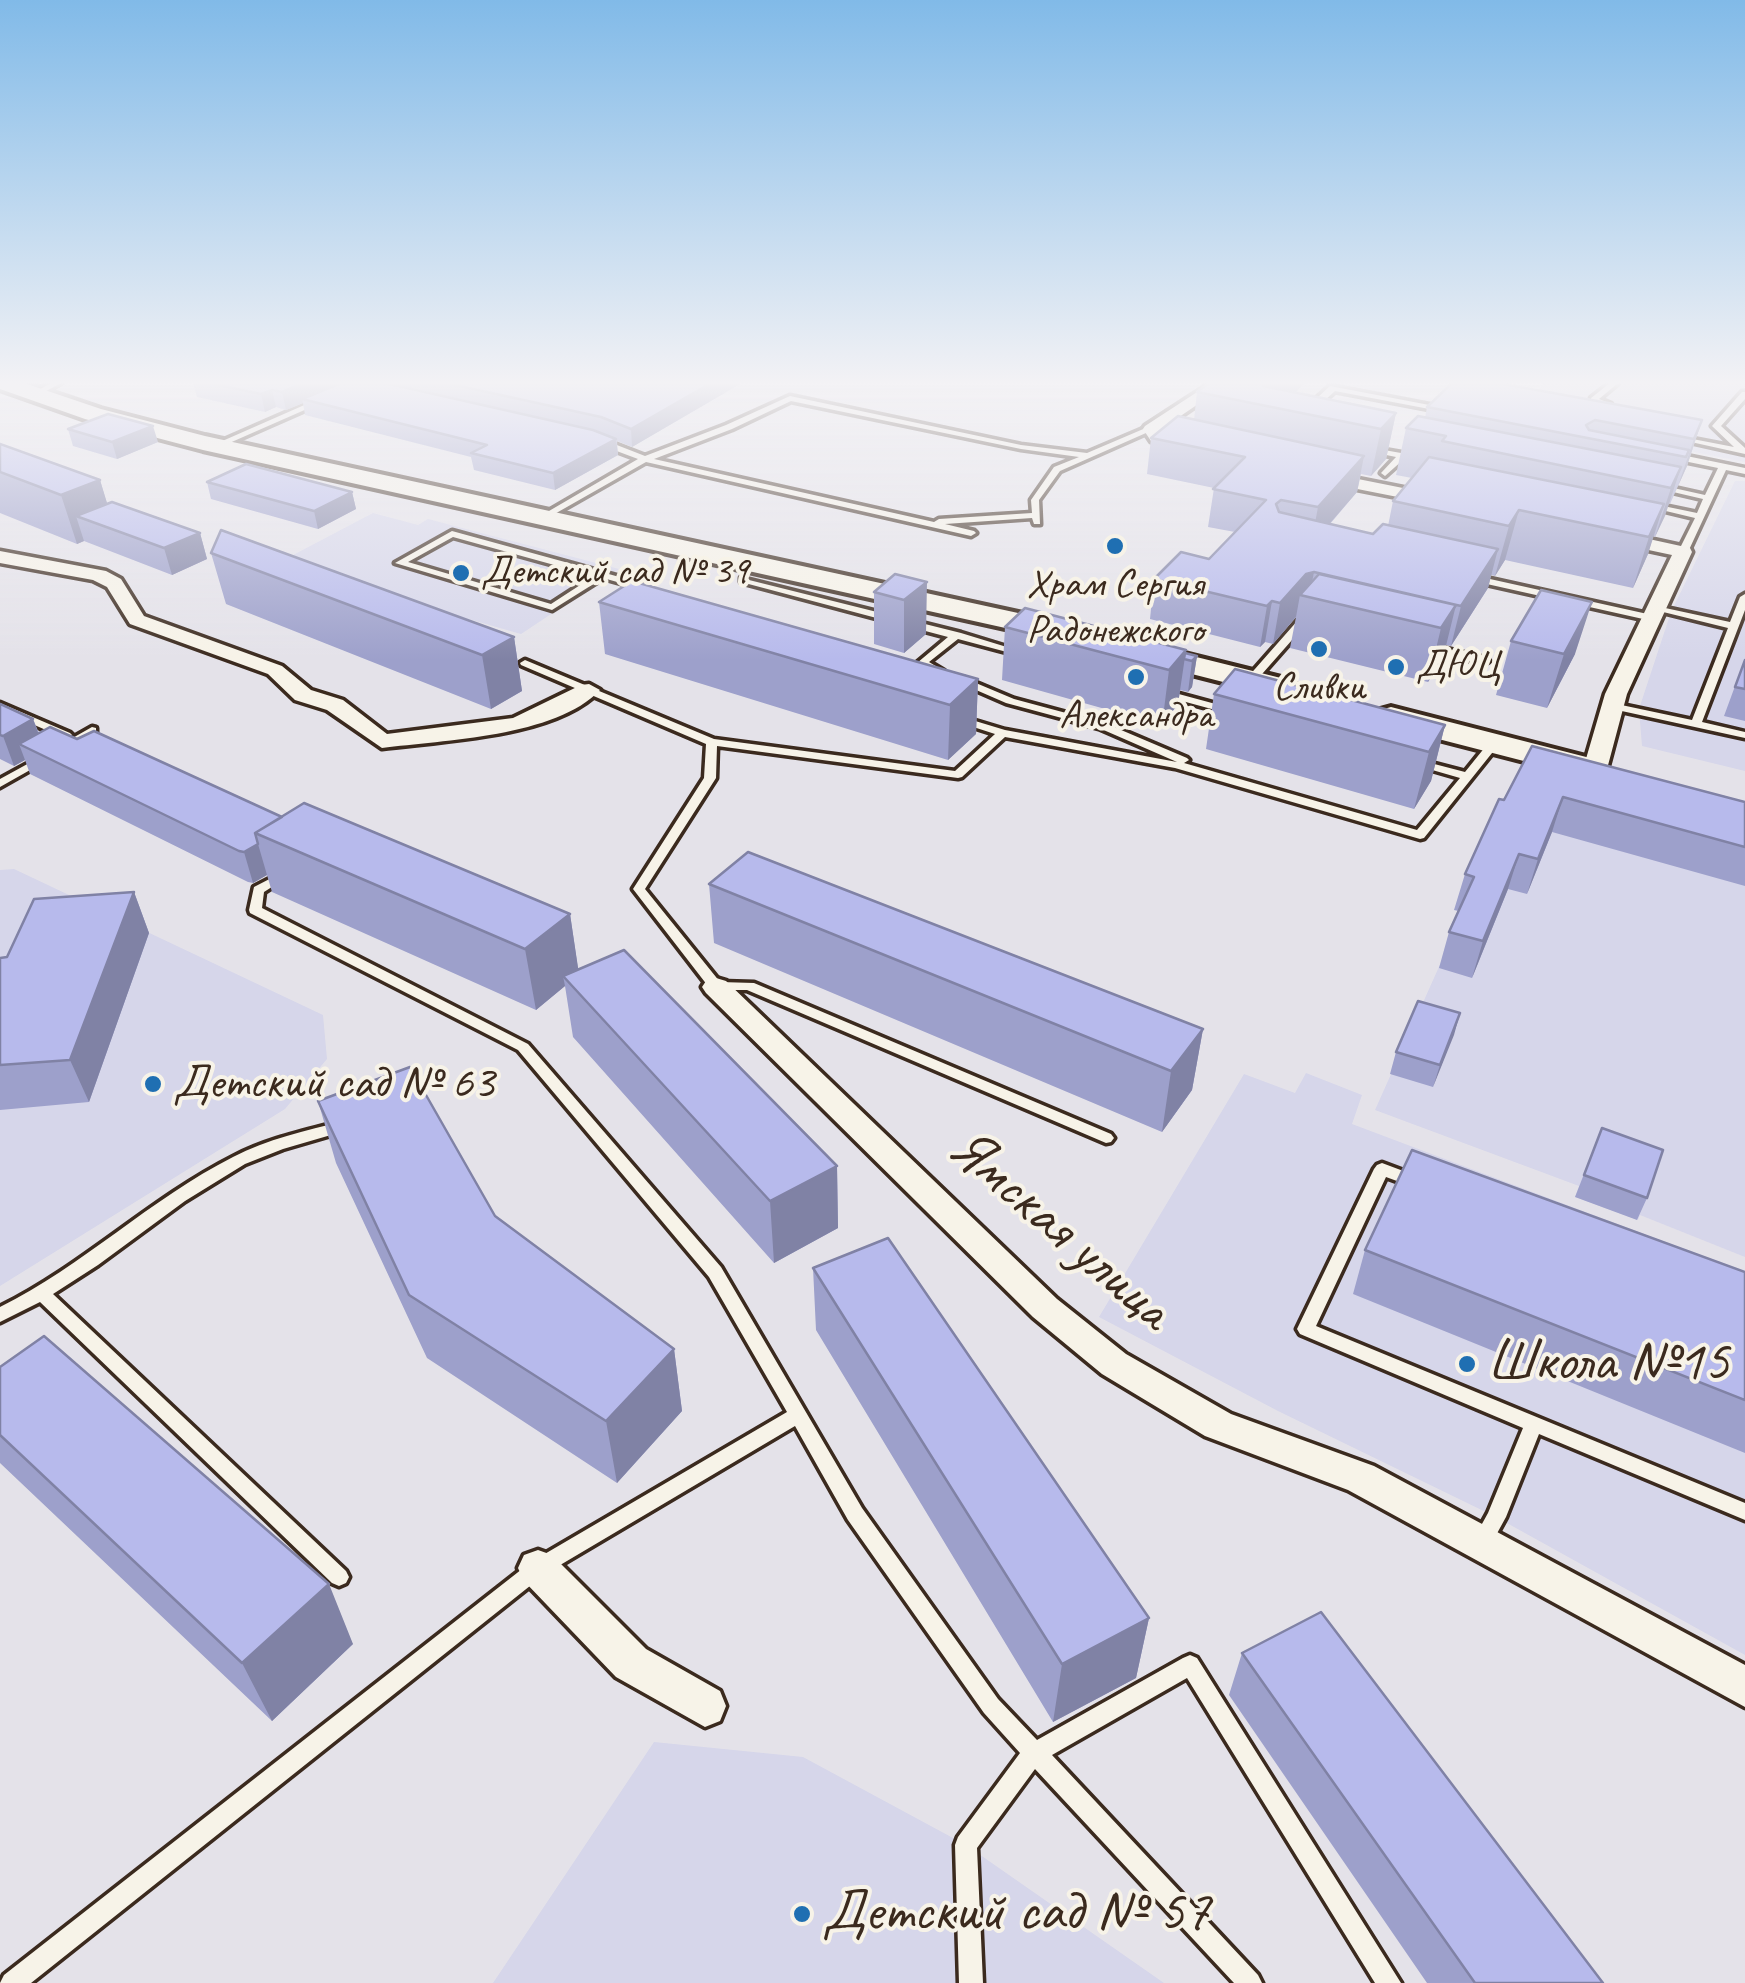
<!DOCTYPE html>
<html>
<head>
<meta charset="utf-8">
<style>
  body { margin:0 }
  canvas { display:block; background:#e4e2e9 }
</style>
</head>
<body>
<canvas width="1745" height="1983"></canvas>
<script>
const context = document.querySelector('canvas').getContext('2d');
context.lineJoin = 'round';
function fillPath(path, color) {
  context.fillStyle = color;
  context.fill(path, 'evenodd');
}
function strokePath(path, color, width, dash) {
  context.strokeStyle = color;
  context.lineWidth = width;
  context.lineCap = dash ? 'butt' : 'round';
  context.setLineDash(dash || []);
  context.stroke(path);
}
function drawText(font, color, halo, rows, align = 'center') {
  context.font = font + ' Caveat,sans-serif';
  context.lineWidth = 8;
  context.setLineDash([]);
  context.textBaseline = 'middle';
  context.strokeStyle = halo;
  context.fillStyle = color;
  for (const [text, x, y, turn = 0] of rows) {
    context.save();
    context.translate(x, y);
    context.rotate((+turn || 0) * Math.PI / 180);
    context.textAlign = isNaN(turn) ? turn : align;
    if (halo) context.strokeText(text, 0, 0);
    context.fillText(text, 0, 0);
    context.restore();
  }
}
fillPath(new Path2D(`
  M1544,383H1745V462L1511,416Z
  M1735,481H1745V771L1642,746L1639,709L1671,612Z
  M373,513L418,525L428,519L619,569L521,634L276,564Z
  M1522,780L1745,840V1257L1640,1215L1638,1220L1575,1197L1579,1186L1375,1110L1463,913L1454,910Z
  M14,869L323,1015L327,1059L285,1109L0,1286V870Z
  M1306,1073L1362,1095L1352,1124L1745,1272V1655L1496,1517L1278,1411L1099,1317L1244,1074L1295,1093Z
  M654,1742L803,1757L966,1845L1164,1983H493Z`), '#d6d6ea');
const lane = new Path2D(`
  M52,383H61L37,396L30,394Z
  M1610,383H1618L1599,399L1611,404V408L1591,402V398Z
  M1330,386L1445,408L1449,410L1445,412L1335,391L1311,413H1305V409Z
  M1742,392H1745V399L1721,426L1745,448V454L1673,438L1677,436L1734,447L1712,426Z
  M790,396L1021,445L1087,453L1148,427L1155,429L1060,471L1039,500L1040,524H1034L1032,518L945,524L974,531L976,533L971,536L646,462L544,520L537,518L638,459L598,444V440H604L645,456L726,425ZM791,401L1021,449L1079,457L1054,467L1031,500L1032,513L939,519L934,522L654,459L732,429Z
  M318,399L325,401L218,448L211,446Z
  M1367,447L1418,456L1422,459L1418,462L1404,459L1385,476L1381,473L1396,457L1367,451Z
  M1672,453L1745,468V474L1726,470L1688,552L1683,555L1678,552L1695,518L1645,506L1649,503L1697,513L1703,499L1656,488L1660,485L1705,495L1718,468L1669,458V454Z
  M452,531L645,584L647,586L642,589L603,578L552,610L395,563ZM453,537L594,576L551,604L408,562Z
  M1472,575L1652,615L1657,618L1652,621L1469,580V576Z
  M741,578L961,633L1023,652L1018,655L958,639L929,662L944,671L943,673H935L917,663L948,637L741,582Z
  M1745,594V610L1702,722L1745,732V738L1608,708L1607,706L1612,703L1692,720L1728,628L1651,609L1656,606L1730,622L1740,597Z
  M1303,618L1308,621L1307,623L1255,682H1247V678L1299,619Z
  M1430,645L1488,659L1489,661L1484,664L1426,650V646Z
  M525,660L714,739L955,771L995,734L958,722V718L962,717L1005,730L1177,762L1099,728L1006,703L960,683L959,681L964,678L1014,699L1107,724L1187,758L1189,760L1184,763L1417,830L1460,778L1415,765V761L1419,760L1465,772L1490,741L1494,740L1500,743L1424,838L1420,839L1175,768L1005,737L962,777L958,778L717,746L716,778L645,889L720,982L754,983L1111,1134L1114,1138L1111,1142L1106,1143L747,990H711L633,889L704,778L706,744L521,665L520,663Z
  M1164,690L1234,709L1235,711L1230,714L1160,695V691Z
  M0,703L70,733L72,735L70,737H62L0,710Z
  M92,727L96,728V732L65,750L61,751L55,748Z
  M42,756L48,759L46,761L0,787V779Z
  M283,872L289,876L264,892L262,908L528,1044L721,1267L862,1508L998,1699L1037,1740L1183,1658L1190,1655L1197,1658L1401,1983H1375L1187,1678L1052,1755L1258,1975L1262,1983H1234L1035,1769L977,1848L983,1983H959L955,1845L958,1837L1020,1753L984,1713L848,1520L795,1426L545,1574L31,1983H0L4,1975L531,1562L787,1412L709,1277L518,1050L250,913L249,910L254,887Z
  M343,1121L348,1122L351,1126L348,1130L283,1149L245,1164L185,1201L98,1265L53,1294L346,1571L349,1577L346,1583L339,1586L332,1583L40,1302L0,1322V1307C83,1266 150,1199 233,1157C267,1139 306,1131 343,1121Z
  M1382,1163L1422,1178L1424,1182L1422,1186L1416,1188L1386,1177L1316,1326L1745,1503V1520L1539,1434L1506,1517L1489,1548L1482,1551L1475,1548L1472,1542L1488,1513L1523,1428L1300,1334L1297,1329L1374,1169L1377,1165Z`);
const street = new Path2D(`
  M1211,383H1229L1160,430L1194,444V452L1151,441L1143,429L1145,426Z
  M1323,472L1433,494L1442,499L1433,504L1317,481L1314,477Z
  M1617,532L1690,548L1692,552L1627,694L1607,769L1595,776L1583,769L1605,694L1672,555L1611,542L1608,538Z
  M0,551L106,571L121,579L144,616L282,666L311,690L343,700L387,734L513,718L581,685L589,684L600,690C556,737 443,740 382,748L327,710L295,700L268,674L130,624L107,587L93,580L0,563Z
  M716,978L726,981L1057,1299L1126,1354L1231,1414L1374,1466L1745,1665V1707L1348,1490L1205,1436L1102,1374L1033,1317L706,993L702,987L706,981Z
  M538,1550L552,1555L646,1649L720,1691L726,1706L720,1721L705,1727L616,1677L524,1581L518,1568L524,1555Z`);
const secondary = new Path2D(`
  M0,383H24L101,409L205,436L1064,623L1074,626L1079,632L1074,638L1064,641L203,450L85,419L0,389Z
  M1144,644L1293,681L1298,688L1293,695L1282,697L1133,659L1129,653L1133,647Z
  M1391,707L1594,759L1599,766L1594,773L1582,776L1380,724L1375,717L1380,710Z`);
strokePath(lane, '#3b2a1e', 7);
strokePath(street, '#3b2a1e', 7);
strokePath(secondary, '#3b2a1e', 8);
fillPath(lane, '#f7f3e8');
fillPath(street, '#f7f3e8');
fillPath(secondary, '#f7f3e8');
fillPath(new Path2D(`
  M193,383H740V384L632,447L617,441L618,455L555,490L474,470L471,457L305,415L303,403L286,410L276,407L265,412L197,397Z
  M1209,383H1305L1295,393L1396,413L1386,459L1371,476L1361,474L1357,492L1330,524L1373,534L1388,526L1393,501L1412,478L1396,475L1406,428L1425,418L1427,407L1452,383H1506L1505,384L1702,420L1687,466L1670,504L1669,503L1655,537L1653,536L1648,554L1633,588L1505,560L1495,576L1491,575L1488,588L1451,646L1446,645L1443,658L1428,682L1290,648L1296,617L1273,644L1265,642L1260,647L1150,619L1154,579L1209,559L1235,532L1208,527L1214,488L1147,474L1151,438L1194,420L1197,392Z
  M68,429L158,442L117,459L73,446Z
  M0,444L100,480L107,504L200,533L207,559L172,575L84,541L77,544L0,513Z
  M207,482L352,492L356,509L318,529L211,499Z
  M211,553L514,637L522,691L491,709L226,604Z
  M895,574L926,634L904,653L874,644V592Z
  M599,602L978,679L976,734L948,760L605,654Z
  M1005,627L1186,650L1185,653L1197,656L1192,687L1188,692L1180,690L1178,704L1162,725L1002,680Z
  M1511,641L1575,654L1547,708L1496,695Z
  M1745,659V721L1724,716Z
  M1214,694L1445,725L1431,781L1414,809L1206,749Z
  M0,704L33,719L39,733L77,739L282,817L570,914L578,969L837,1166L838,1228L774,1263L573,1037L565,986L536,1010L272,892L267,875L253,883L248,882L30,774L25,760L14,766L0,759Z
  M1532,746L1745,802V886L1552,832L1527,894L1508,889L1472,978L1439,968L1449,932L1459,911L1454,910L1465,874Z
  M709,884L1203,1029L1192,1090L1162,1132L714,943Z
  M134,892L149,933L89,1102L0,1110V958L7,957Z
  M1460,1013L1433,1087L1390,1074L1396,1052Z
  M318,1101L495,1216L674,1349L682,1411L617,1483L427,1358L336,1163Z
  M1602,1128L1647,1198L1637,1220L1575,1197Z
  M1365,1250L1745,1272V1453L1353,1294Z
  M813,1268L1149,1618L1136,1678L1053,1722L816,1330Z
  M0,1367L353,1644L272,1721L0,1463Z
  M1242,1653L1603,1983H1427L1229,1695Z`), '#9da0cb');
fillPath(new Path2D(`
  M304,383H341L302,399L303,403L286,410L282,392Z
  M711,383L740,384L632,447L631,429Z
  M1267,383H1305L1279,408L1263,386Z
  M272,390L276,407L265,412L261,394Z
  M1396,413L1386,459L1371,476L1381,429Z
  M1702,420L1687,466L1678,486L1694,439Z
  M153,426L158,442L117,459L112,442Z
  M616,439L618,455L555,490L553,473Z
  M1364,456L1357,492L1311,545L1318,507Z
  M1681,467L1665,516L1655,537L1671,488Z
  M100,480L115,529L76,516L84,541L77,544L61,495Z
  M352,492L356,509L318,529L314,511Z
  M1664,504L1648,554L1633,588L1649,537Z
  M1519,510L1505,560L1495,576L1509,526Z
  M200,533L207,559L172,575L164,548Z
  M1498,549L1488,588L1451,646L1461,606Z
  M1314,572L1309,598L1300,595L1296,617L1273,644L1280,603L1306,574Z
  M927,582L926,634L904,653V600Z
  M1272,601L1265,642L1260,647L1267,606Z
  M1592,602L1575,654L1547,708L1564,654Z
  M1456,605L1443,658L1428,682L1441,628Z
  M514,637L522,691L491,709L482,655Z
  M1186,650L1178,704L1162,725L1169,670Z
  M1197,656L1192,687L1188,692L1192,661Z
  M978,679L976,734L948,760L950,705Z
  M33,719L44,749L19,744L25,760L14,766L3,736Z
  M1445,725L1431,781L1414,809L1429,752Z
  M1563,797L1552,832L1527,894L1538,859Z
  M258,844L267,875L253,883L244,852Z
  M1519,854L1508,889L1472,978L1483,941Z
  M134,892L149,933L89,1102L70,1060Z
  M570,914L579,974L563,976L565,986L536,1010L525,949Z
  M1460,1013L1454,1035L1433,1087L1440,1065Z
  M1203,1029L1192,1090L1162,1132L1171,1071Z
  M837,1166L838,1228L774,1263L770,1201Z
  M674,1349L682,1411L617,1483L606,1421Z
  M329,1584L353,1644L272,1721L242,1663Z
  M1149,1618L1136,1678L1053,1722L1062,1664Z`), '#8082a5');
const building = new Path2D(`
  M209,383H304L282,392L272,390L261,394Z
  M341,383H385L593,430L616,439L553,473L471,453L487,445L302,399Z
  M446,383H711L631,429L601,417Z
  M1209,383H1267L1263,386L1396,413L1381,429L1197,392Z
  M1452,383H1498L1702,420L1694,439L1595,420L1586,425L1589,430L1689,450L1686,457L1427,407Z
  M108,414L153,426L112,442L68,429Z
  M1178,416L1364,456L1318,507L1281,500L1276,504L1279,512L1373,534L1383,524L1498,549L1461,606L1314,572L1306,574L1280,603L1272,601L1267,606L1154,579L1181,552L1209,559L1266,500L1213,489L1245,457L1151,438Z
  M1418,416L1681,467L1671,488L1442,441L1446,436L1406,428Z
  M0,444L100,480L61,495L0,472Z
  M1429,457L1664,504L1649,537L1519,510L1509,526L1393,501Z
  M246,464L352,492L314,511L207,482Z
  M112,502L200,533L164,548L76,516Z
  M221,530L514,637L482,655L211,553Z
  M895,574L927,582L904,600L874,592Z
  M1319,574L1456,605L1441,628L1300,595Z
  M632,581L978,679L950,705L599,602Z
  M1541,590L1592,602L1564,654L1511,641Z
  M1025,608L1186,650L1169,670L1005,627Z
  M1185,653L1197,656L1192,661L1184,659Z
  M1745,660V689L1735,687Z
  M1235,669L1445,725L1429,752L1214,694Z
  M0,704L33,719L3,736L0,735Z
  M50,727L77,739L94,731L282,817L255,833L258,844L244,852L239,851L19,744Z
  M1532,746L1745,802V847L1563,797L1538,859L1519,854L1483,941L1449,932L1474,877L1465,874L1499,799L1504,800Z
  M304,803L570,914L525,949L255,833Z
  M748,852L1203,1029L1171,1071L709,884Z
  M134,892L70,1060L0,1065V958L7,957L34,899Z
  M624,950L837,1166L770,1201L563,976Z
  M1418,1001L1460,1013L1440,1065L1396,1052Z
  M410,1067L495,1216L674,1349L606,1421L409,1295L318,1101Z
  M1602,1128L1663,1150L1647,1198L1584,1175Z
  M1412,1150L1745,1272V1400L1365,1250Z
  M888,1238L1149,1618L1062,1664L813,1268Z
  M44,1336L329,1584L242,1663L0,1435V1367Z
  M1321,1612L1603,1983H1475L1242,1653Z`);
fillPath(building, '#b7baec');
strokePath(building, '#8082a5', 2.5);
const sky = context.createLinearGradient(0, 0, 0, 660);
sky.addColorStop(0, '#81bae8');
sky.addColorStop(0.58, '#f3f2f5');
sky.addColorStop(1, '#f3f2f500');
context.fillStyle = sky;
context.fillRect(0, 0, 1745, 660);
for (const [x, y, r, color] of [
  [1115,546,10,"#1f6fb2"],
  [461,573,10,"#1f6fb2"],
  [1319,649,10,"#1f6fb2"],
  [1396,667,10,"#1f6fb2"],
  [1136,677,10,"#1f6fb2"],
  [153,1084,10,"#1f6fb2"],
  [1467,1364,10,"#1f6fb2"],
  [802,1914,10,"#1f6fb2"]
]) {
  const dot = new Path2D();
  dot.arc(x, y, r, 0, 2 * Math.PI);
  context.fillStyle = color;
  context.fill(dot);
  strokePath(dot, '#f7f3e8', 4);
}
drawText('40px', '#3b2a1e', '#f7f3e8', [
  ["Детский сад № 39",481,573,"left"],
  ["Храм Сергия",1115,586],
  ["Радонежского",1115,632],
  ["ДЮЦ",1416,667,"left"],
  ["Сливки",1319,689],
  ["Александра",1136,717]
]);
drawText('48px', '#3b2a1e', '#f7f3e8', [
  ["Детский сад № 63",173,1084]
], 'left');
drawText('58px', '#3b2a1e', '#f7f3e8', [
  ["Ямская улица",1059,1230,41]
]);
drawText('58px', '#3b2a1e', '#f7f3e8', [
  ["Школа №15",1487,1364],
  ["Детский сад № 57",822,1914]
], 'left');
</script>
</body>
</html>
